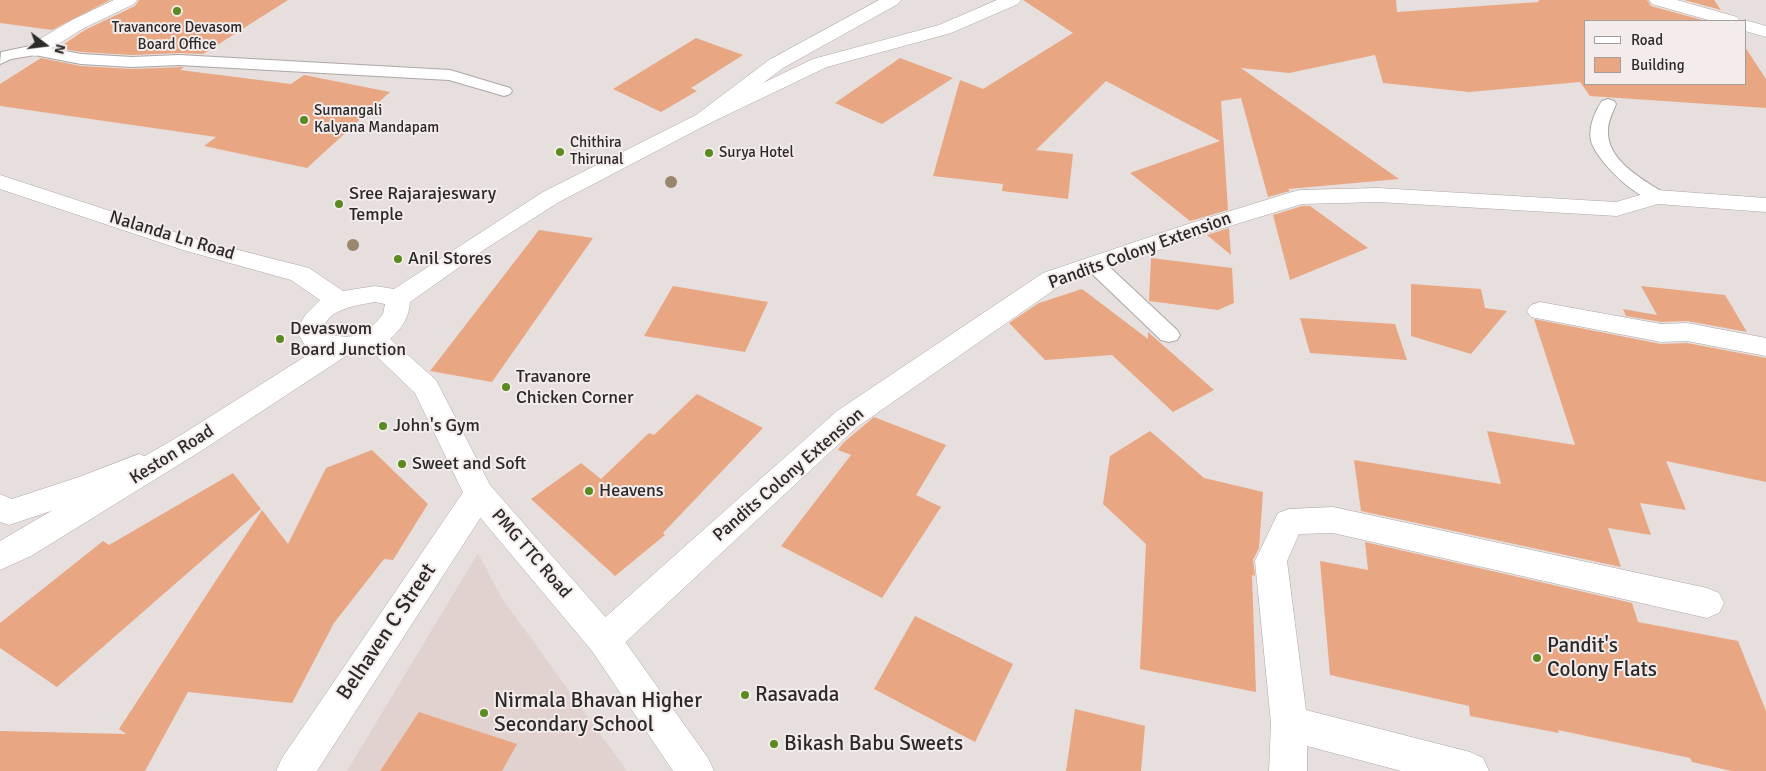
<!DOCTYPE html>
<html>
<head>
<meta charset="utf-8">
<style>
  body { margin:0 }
  #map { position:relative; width:1766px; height:771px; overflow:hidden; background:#e6dfde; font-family:Signika,sans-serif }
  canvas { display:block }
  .legend { position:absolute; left:1584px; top:20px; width:162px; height:65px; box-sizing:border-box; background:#f3eceb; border:1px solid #a39e9d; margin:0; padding:6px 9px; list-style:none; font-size:15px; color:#2c2a29 }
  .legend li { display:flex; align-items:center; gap:10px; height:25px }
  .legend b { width:25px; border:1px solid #a39e9d }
  .north { position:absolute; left:20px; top:20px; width:50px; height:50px; -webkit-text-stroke:4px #f3eceb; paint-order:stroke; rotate:105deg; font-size:14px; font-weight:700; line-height:20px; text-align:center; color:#2c2a29 }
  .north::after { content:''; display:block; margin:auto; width:18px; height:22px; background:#2c2a29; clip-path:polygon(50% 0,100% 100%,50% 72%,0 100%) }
</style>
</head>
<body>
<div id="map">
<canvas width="1766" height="771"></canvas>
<ul class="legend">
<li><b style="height:6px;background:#fff"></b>Road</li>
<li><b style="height:14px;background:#e8a782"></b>Building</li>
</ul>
<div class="north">N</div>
</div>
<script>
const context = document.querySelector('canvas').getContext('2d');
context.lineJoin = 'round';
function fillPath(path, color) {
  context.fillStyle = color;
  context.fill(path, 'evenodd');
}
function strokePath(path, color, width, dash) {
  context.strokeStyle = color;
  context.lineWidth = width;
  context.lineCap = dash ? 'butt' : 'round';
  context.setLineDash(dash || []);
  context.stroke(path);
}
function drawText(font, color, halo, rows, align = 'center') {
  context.font = font + ' Signika,sans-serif';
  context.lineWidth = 4;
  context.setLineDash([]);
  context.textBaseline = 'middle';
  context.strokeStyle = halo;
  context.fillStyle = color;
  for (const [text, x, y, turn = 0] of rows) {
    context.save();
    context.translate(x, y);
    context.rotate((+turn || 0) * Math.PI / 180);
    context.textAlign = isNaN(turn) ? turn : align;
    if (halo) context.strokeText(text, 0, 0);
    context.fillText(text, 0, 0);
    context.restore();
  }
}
fillPath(new Path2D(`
  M478,553L501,597L627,771H347Z`), '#e1d2cf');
fillPath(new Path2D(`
  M0,0H110L52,30L0,23Z
  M139,0H288L203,54L179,53L132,55L81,52L58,48L85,30L135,6Z
  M1023,0H1396L1397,12L1538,2L1539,0H1647L1651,6L1706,21H1585V84H1745V47L1766,79V108L1590,96L1580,82L1469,92L1383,83L1375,55L1289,73L1241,68L1399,179L1288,189L1290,191L1268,197L1241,98L1221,101L1228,210L1190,221L1130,173L1220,141L1106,81L1036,150L1073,154L1068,199L1002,191L1003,184L933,176L960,80L983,89L1073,33Z
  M1684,0H1714L1721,10Z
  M696,38L743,55L691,88L697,91L661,112L613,89Z
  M41,58L81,66L132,69L184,67L180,70L291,84L304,75L390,92L307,168L204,146L216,137L0,106V84Z
  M900,58L953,78L882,124L835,103Z
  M1302,206H1310L1368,248L1290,280L1273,215Z
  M1229,228L1231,255L1207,235Z
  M539,230L593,238L492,382L430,371Z
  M1151,258L1232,268L1234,303L1218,310L1149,301Z
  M1411,284L1481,289L1485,308L1507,311L1471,354L1411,336Z
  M673,286L768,302L745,352L644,336Z
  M1641,286L1725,295L1747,332L1687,321L1661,322L1626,316L1623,309L1657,315Z
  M1082,289L1148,339V332L1214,390L1173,412L1112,355L1045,360L1009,323L1039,303Z
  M1300,318L1395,324L1407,360L1310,353Z
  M1534,319L1661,344L1687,343L1766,358V482L1666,461L1686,510L1640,503L1651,535L1608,528L1621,567L1361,511L1354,460L1501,484L1487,431L1575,445Z
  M697,394L763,428L663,533L665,535L615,576L531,499L581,463L601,479L649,433L654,435Z
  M874,417L946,445L916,495L941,507L882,598L781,546L851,455L838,450L843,443Z
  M1150,431L1204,478L1263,492L1259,548L1253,560L1255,576L1252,575L1256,692L1140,669L1146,544L1103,504L1110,456Z
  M372,450L428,504L393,560L384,559L334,623L292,703L188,692L145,771H0V731L126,734L119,729L262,510L288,544L326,468Z
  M233,473L261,509L57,687L0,648V623L103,541L109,545Z
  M1365,542L1632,603L1638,622L1738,641L1766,711V771H1732L1692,762L1690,758L1558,730L1559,733L1470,716L1469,706L1330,675L1320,561L1368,570Z
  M915,616L1013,664L975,742L874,689Z
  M1075,709L1145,726L1141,771H1066Z
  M419,712L517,744L502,771H380Z`), '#e8a782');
const lane = new Path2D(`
  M35,45L81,54L132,57L179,55L450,70L510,88L512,91L510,94L504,96L449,80L179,65L132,67L81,64L35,55L11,59L0,64L1,52Z
  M1608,99L1614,101L1616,104C1613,112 1608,121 1608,130C1606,160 1642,179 1664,193L1666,197L1664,201C1642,206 1597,162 1591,141C1588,128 1595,111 1602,101Z
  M1094,258L1101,259L1177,330L1180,335L1177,340L1169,342L1161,340L1087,269L1084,264L1087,259Z`);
const street = new Path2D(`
  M114,0H137L134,4L84,28L42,54L35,56L28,54L26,50L28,46L72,20Z
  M879,0H901L898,4L783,68L710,123L703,125L696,123L693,119L696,115L769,60Z
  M1649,0H1677L1737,17L1740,21L1745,20L1766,26V37L1745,31V21H1712L1652,4Z
  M1378,188L1616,202L1657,190L1766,198V212L1658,204L1617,216L1378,202L1302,204L1204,234L1061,285L857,427L616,651L604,656L592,651L587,640L592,629L837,411L1043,273L1188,224L1292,192L1300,190Z
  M1540,302L1661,324L1687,323L1766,338V356L1687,341L1661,342L1531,317L1527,311L1531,305Z
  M139,454L149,458L154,466L149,474L99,495L9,525L0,522V494L12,499L79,477Z
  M479,482L490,485L494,494L490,503L317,771H276L282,758L468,485Z
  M1333,507L1707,588L1719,593L1724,603L1719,613L1707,618L1333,533L1299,534L1287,561L1306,710L1470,752L1483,758L1489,771H1401L1307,746V771H1269L1271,723L1255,561L1278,513L1289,509Z`);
const secondary = new Path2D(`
  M997,0H1021L1018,4L951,33L827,67L710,123L559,202L485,249L410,302C409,318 402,328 390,339L436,380L490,485L616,629L708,758L714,771H673L592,651L468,503L415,393L370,350L346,356L201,451L31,556L0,570V541L181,435L317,349L304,344L296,330L306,314L320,300L291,280L183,250L0,189V175L199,240L309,268L343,291L375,286L394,289L543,192L696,115L813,59L939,25ZM375,302L385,304L383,314C365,338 349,341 323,332C324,309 358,305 375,302Z`);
strokePath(lane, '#ada6a5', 2);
strokePath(street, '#ada6a5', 1);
strokePath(secondary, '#ada6a5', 1);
fillPath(lane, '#fff');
fillPath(street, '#fff');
fillPath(secondary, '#fff');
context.fillStyle = '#9a856d';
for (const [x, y] of [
  [671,182],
  [353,245]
]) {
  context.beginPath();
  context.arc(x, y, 6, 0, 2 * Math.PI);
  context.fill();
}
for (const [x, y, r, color] of [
  [177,11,5,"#5b8b20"],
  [304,120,5,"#5b8b20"],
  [560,152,5,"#5b8b20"],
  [709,153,5,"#5b8b20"],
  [339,204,5,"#5b8b20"],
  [398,259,5,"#5b8b20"],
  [280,339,5,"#5b8b20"],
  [506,387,5,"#5b8b20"],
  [383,426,5,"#5b8b20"],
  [402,464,5,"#5b8b20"],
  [589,491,5,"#5b8b20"],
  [1537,658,5,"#5b8b20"],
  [745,695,5,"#5b8b20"],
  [484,713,5,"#5b8b20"],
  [774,744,5,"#5b8b20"]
]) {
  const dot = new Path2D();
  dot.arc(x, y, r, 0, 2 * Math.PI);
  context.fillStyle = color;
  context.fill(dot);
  strokePath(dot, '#f3eceb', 2);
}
drawText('15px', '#2c2a29', '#f3eceb', [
  ["Travancore Devasom",177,28,"center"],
  ["Board Office",177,45,"center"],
  ["Sumangali",314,111],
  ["Kalyana Mandapam",314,128],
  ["Chithira",570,143],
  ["Thirunal",570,160],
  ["Surya Hotel",719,153]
], 'left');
drawText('18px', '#2c2a29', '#f3eceb', [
  ["Sree Rajarajeswary",349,194],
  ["Temple",349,215],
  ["Anil Stores",408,259],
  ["Devaswom",290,329],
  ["Board Junction",290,350],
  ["Travanore",516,377],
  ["Chicken Corner",516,398],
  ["John's Gym",393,426],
  ["Sweet and Soft",412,464],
  ["Heavens",599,491]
], 'left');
drawText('18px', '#2c2a29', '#f3eceb', [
  ["Nalanda Ln Road",172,236,17],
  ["Pandits Colony Extension",1140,251,-20],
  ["Keston Road",172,455,-32],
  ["Pandits Colony Extension",789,475,-41],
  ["PMG TTC Road",531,554,49]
]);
drawText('21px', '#2c2a29', '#f3eceb', [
  ["Belhaven C Street",387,632,-56]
]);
drawText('21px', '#2c2a29', '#f3eceb', [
  ["Pandit's",1547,646],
  ["Colony Flats",1547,670],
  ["Rasavada",755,695],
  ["Nirmala Bhavan Higher",494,701],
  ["Secondary School",494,725],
  ["Bikash Babu Sweets",784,744]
], 'left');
</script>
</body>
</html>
